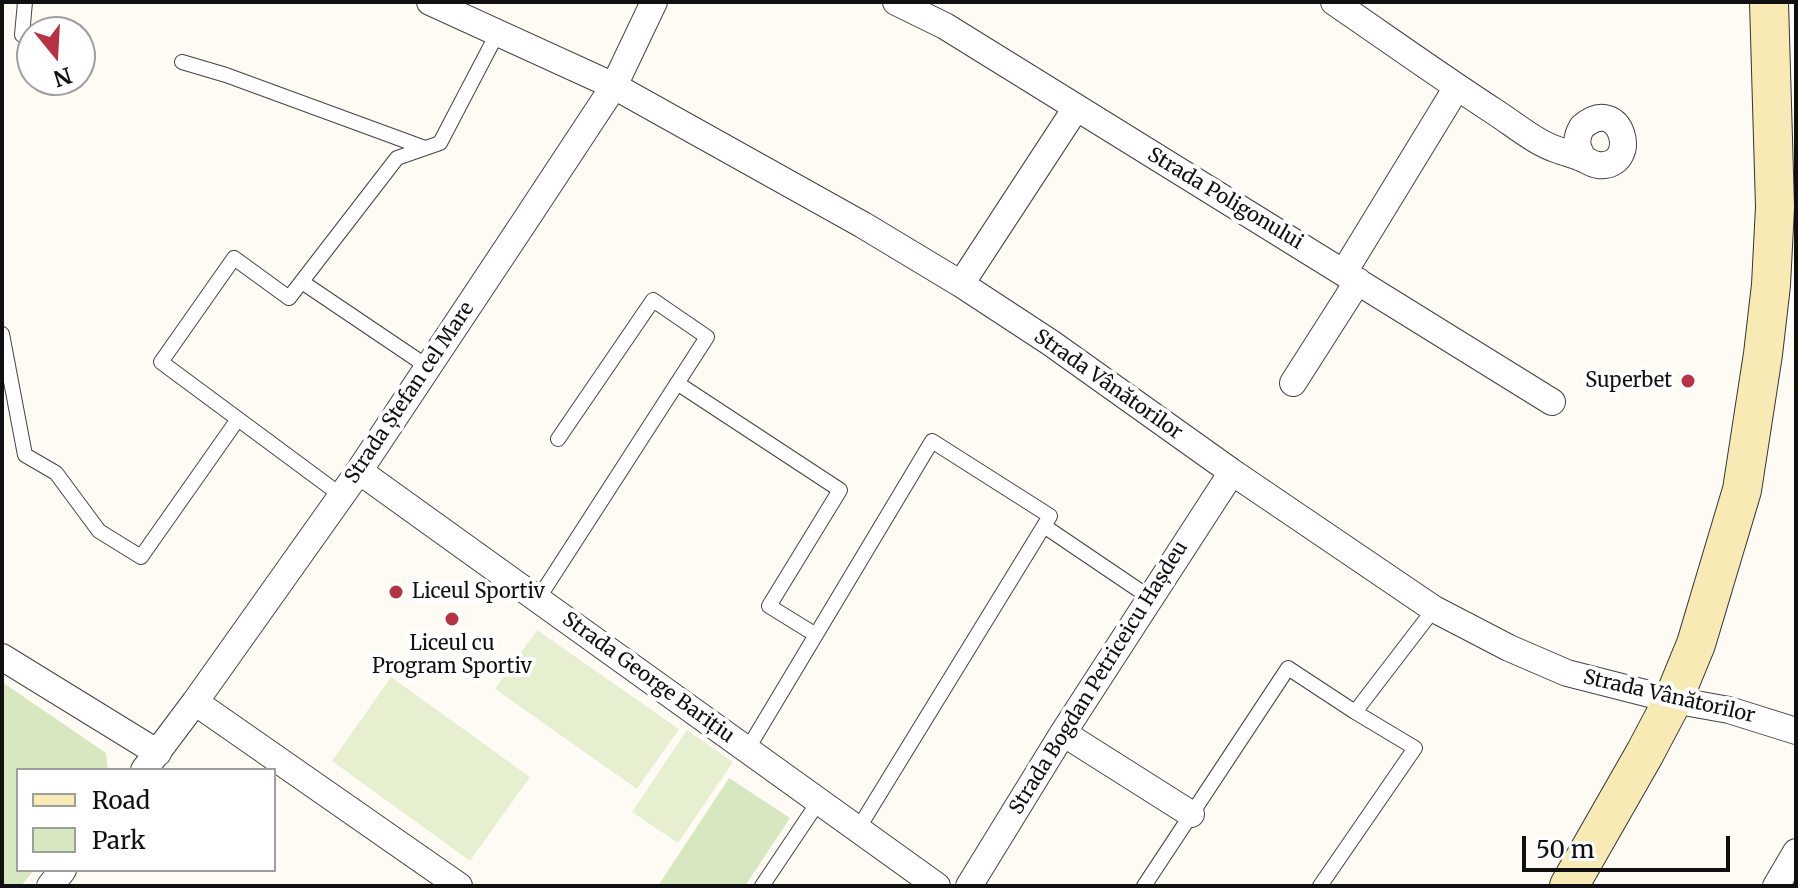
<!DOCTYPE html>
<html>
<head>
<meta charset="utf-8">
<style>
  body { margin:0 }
  #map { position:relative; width:1798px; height:888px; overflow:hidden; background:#fefbf4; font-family:Merriweather,serif }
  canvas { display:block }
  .frame { position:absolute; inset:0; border:4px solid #101010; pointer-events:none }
  .legend { position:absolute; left:16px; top:768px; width:260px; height:104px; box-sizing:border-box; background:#fff; border:2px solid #9f9f9f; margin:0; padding:10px 14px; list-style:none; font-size:24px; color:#101010 }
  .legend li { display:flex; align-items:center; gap:16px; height:40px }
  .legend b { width:40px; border:2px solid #9f9f9f }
  .north { position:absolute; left:16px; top:16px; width:80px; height:80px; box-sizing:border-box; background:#fff; border:2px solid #9f9f9f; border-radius:50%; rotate:162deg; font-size:22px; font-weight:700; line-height:32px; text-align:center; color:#101010 }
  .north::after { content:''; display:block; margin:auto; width:28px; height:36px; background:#b53345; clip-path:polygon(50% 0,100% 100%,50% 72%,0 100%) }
  .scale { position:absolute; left:1522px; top:836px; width:208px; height:36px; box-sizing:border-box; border:4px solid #101010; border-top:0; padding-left:10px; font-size:24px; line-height:28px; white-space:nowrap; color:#101010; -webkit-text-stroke:6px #fff; paint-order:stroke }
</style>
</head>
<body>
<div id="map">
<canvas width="1798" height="888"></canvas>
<div class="frame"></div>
<ul class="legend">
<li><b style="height:10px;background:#f8eab5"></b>Road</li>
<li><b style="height:22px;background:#d7e7c0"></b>Park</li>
</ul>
<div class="north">N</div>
<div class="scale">50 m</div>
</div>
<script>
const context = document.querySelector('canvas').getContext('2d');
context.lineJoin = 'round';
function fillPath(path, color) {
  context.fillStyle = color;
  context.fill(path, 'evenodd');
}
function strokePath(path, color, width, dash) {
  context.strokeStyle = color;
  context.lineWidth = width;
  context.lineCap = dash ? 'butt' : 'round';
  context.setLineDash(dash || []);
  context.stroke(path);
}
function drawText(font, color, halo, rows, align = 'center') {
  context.font = font + ' Merriweather,serif';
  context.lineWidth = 8;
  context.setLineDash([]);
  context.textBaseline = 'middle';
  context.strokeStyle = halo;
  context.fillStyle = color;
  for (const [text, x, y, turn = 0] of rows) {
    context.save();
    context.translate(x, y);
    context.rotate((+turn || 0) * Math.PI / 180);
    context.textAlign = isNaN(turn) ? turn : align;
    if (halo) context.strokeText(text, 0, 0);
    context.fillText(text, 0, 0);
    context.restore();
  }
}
fillPath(new Path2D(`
  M2,682L106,753L108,770H18V870H34L21,886H2Z
  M729,778L790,818L745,886H658Z`), '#d7e7c0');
fillPath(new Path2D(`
  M537,630L679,729L637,789L495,689Z
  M391,677L530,777L470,861L332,761Z
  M687,730L733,762L678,843L632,812Z`), '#e7efd1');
const service = new Path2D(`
  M22,35L25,2
  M182,62L226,75L425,148
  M302,282L428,367
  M2,334L25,455L56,473L99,531L141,557L238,419
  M677,383L840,490L769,606L816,635
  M342,496L161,362L234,258L289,298L397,158L440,143L498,32
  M1044,526L1149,597
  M538,599L707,337L653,300L558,439
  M1355,712L1434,609
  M747,750L932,441L1050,516L858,829
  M762,886L819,801
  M1144,886L1288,668L1355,712L1415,748L1320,886`);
const minor = new Path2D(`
  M430,2L614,86L863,225L961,284L1051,343L1232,472L1434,609L1509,648L1567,673L1673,700L1729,710L1796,731
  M896,2L945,26L1552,402
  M1334,2C1388,39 1441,77 1495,112C1515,125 1536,143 1558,150C1566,153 1574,155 1581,158C1587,160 1591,164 1598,165C1642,169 1622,92 1582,127C1575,139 1576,147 1584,159
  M1344,272L1457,87
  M961,284L1076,108
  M1293,383L1358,281
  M359,471L937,886
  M2,657L158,753
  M195,702L459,886
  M1063,733L1191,814
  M144,770L195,702L359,471L527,218L614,86L654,2
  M50,886L63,870
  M969,886L1063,733L1232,472
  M1776,886L1796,852`);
const secondary = new Path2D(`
  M1569,886L1645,753L1673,700L1696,644L1742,490L1763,354L1771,285L1775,207L1769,2`);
strokePath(service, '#434343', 16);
strokePath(minor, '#434343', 28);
strokePath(secondary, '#323232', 40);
strokePath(service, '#fff', 14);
strokePath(minor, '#fff', 26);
strokePath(secondary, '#f8eab5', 38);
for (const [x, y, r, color] of [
  [1688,381,8,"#b53345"],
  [396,592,8,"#b53345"],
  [452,619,8,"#b53345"]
]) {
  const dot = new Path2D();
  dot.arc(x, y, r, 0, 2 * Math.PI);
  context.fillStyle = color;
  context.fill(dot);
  strokePath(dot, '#fff', 3);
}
drawText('20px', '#101010', '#fff', [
  ["Strada Poligonului",1225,199,31],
  ["Strada Vânătorilor",1108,385,35],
  ["Strada Ștefan cel Mare",410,393,-56],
  ["Strada George Barițiu",648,678,36],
  ["Strada Bogdan Petriceicu Hașdeu",1099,678,-58],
  ["Strada Vânătorilor",1669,697,13]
]);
drawText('20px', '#101010', '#fff', [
  ["Superbet",1672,381],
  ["Liceul Sportiv",412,592,"left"],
  ["Liceul cu",452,644,"center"],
  ["Program Sportiv",452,667,"center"]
], 'right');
</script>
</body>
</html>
